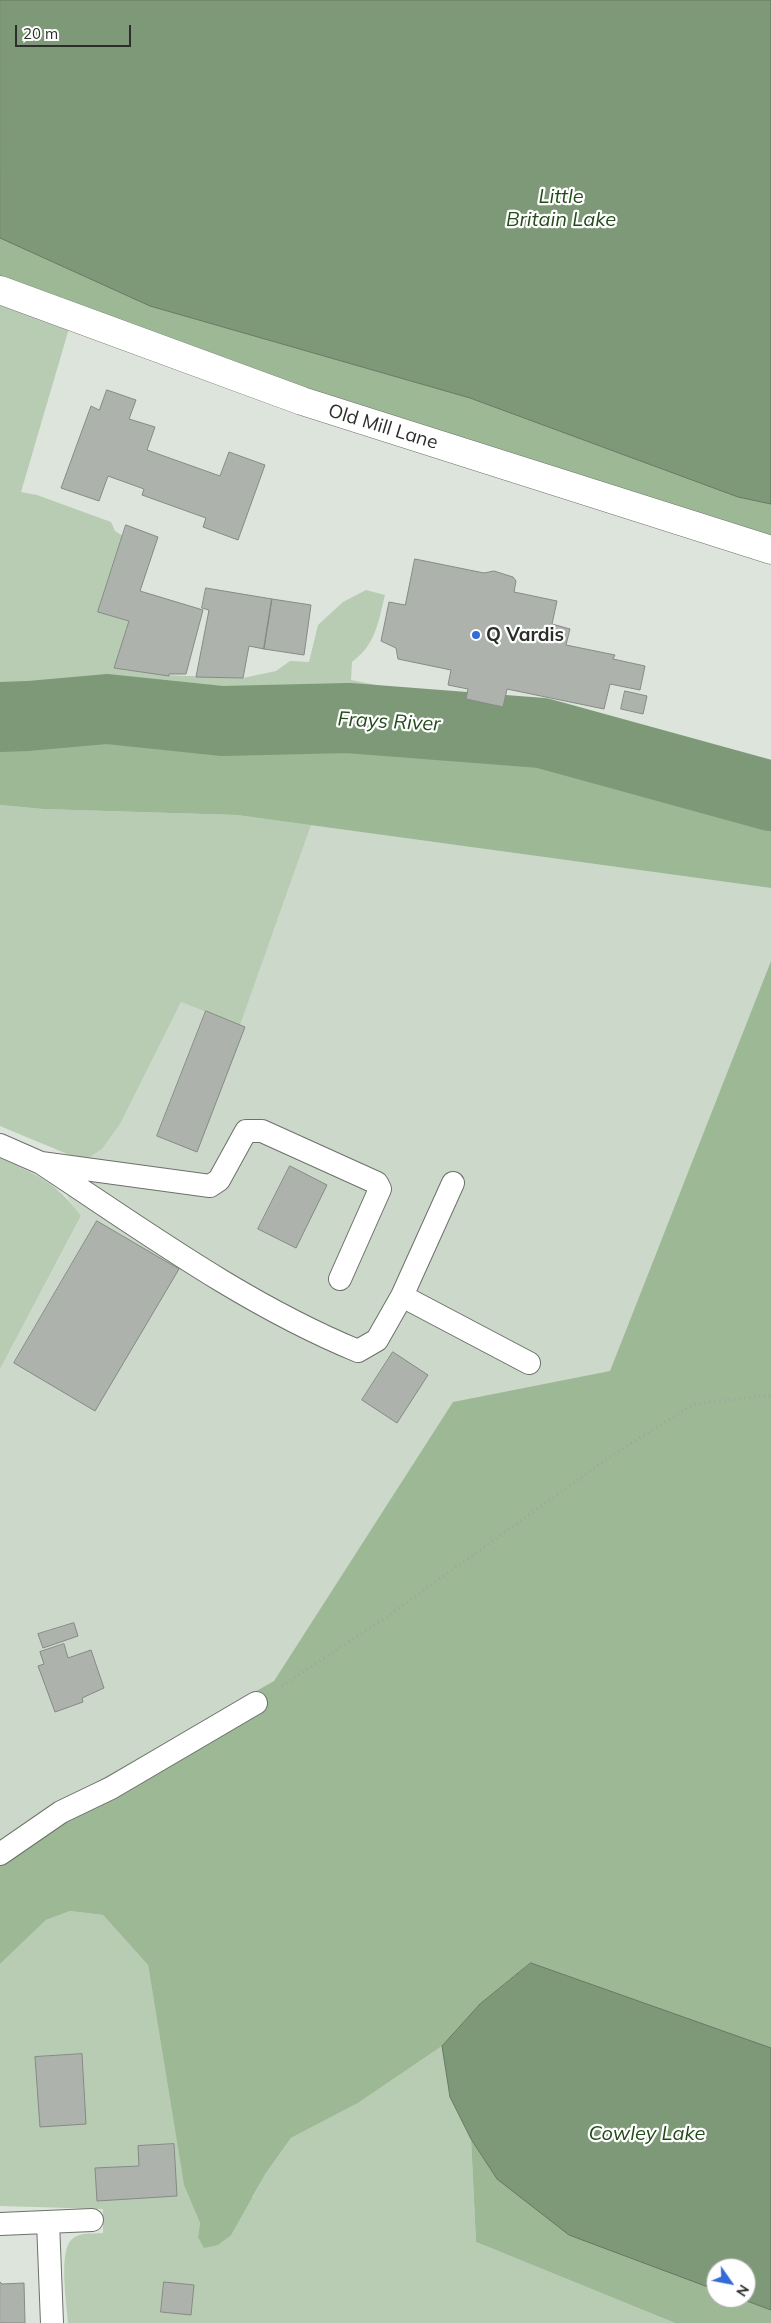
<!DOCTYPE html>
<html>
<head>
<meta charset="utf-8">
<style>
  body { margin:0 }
  #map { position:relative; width:771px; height:2323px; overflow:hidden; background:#dde4dc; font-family:Mulish,sans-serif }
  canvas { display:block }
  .north { position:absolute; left:706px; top:2258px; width:50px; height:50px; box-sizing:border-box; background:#fff; border:1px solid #ababaa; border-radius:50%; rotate:123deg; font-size:14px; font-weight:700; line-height:20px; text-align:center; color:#2c2e2b }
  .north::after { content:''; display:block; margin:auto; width:18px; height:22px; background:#336bd9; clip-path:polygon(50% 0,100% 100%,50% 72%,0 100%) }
  .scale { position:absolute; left:15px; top:25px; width:116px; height:22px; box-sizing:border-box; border:2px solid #2c2e2b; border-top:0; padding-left:6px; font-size:15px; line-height:18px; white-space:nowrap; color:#2c2e2b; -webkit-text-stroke:4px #fff; paint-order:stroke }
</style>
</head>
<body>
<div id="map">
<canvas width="771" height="2323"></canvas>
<div class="north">N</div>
<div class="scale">20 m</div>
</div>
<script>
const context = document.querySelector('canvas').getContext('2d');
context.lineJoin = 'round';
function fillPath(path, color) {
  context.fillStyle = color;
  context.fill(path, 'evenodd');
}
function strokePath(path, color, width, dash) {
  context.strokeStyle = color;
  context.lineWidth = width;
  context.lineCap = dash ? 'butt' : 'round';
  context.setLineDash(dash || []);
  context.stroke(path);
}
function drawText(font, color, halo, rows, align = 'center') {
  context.font = font + ' Mulish,sans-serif';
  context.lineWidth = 4.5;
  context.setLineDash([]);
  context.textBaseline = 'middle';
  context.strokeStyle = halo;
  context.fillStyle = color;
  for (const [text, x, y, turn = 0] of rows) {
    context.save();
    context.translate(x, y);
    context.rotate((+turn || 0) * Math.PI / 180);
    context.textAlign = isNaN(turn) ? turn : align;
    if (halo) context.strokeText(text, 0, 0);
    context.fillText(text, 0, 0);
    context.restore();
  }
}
fillPath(new Path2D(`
  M311,825L771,888V961L610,1372L453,1403L274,1681L45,1811L0,1845V1369L81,1217L67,1197L84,1161L102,1149L120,1124L181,1002L240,1024Z`), '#ccd8ca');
fillPath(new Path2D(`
  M0,299L70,325L21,492L37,495L111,522L115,531L123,536L99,612L129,621L114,668L163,675L243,678L276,671L290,661L309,662L318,625L343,602L366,590L385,595C378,623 376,644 352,662L351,680L446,699L443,710L103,692L0,693Z
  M0,805L43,809L237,815L311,825L240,1025L181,1002L120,1124L102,1149L84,1161L0,1126Z
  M0,1158C36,1174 57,1183 81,1216L0,1369Z
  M70,1911L103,1915L148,1965L184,2184L200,2223L198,2237L253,2197L266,2173L291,2138L358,2103L442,2046L450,2097L471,2139L476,2242L675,2323H68C67,2304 58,2251 72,2239C80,2232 93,2234 103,2233V2209L0,2206V1964L46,1920Z`), '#b7ccb2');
fillPath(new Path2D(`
  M0,238L150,306L470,398L738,497L771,504V543L300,395L0,285Z
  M101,719L231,728L343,725L542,735L771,799V888L237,815L43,809L0,805V723Z
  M771,961V2048L531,1963L480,2004L442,2046L358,2103L291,2138L266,2173L231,2235L218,2245L204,2248L198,2237L200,2223L184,2185L148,1965L103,1915L70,1911L46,1920L0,1964V1845L45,1811L274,1681L453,1402L610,1371Z
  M471,2139L497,2179L716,2290V2298H739L771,2310V2323H675L476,2242Z`), '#9cb895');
const water = new Path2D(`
  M0,0H771V504L738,497L470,398L150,306L0,238Z
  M531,1963L771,2048V2310L739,2298H746V2268H716V2290L569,2235L497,2179L471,2139L450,2097L442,2046L480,2004Z`);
fillPath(water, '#7e9977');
strokePath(water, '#657960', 1);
strokePath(new Path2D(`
  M0,717L28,716L107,709L222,721L348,718L542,733L771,796`), '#7e9977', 70);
const building = new Path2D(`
  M107,390L136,400L129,419L155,427L147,450L220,476L229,452L265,465L238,540L203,527L206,518L142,495L144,489L108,476L99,501L61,488L91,406L99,410Z
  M126,525L158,537L140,591L203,610L186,674H169V676L114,668L129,621L98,612Z
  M415,559L484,573L494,571L513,577L516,581L514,592L557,601L552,624L570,629L566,645L615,655L613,659L645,666L640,690L610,684L604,709L507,689L503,707L466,699L468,689L448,685L451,670L398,659L396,648L381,641L389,602L405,605Z
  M206,588L272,599L264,649L249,646L243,678L196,677L209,610L202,608Z
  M272,599L311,605L304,655L264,649Z
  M625,691L647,696L643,714L621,709Z
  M206,1011L245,1027L197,1152L157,1136Z
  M290,1166L327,1185L296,1248L258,1229Z
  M97,1221L179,1269L95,1411L14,1363Z
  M393,1352L428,1375L397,1423L362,1400Z
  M74,1623L78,1636L43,1648L38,1634Z
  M64,1644L68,1658L91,1650L104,1688L82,1698L83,1702L55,1712L38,1666L44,1664L40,1652Z
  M82,2054L86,2124L40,2127L35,2057Z
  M174,2144L177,2196L97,2201L95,2168L139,2166L138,2146Z
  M0,2282L2,2284L24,2283L25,2323H0Z
  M164,2282L194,2285L191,2315L161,2312Z`);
fillPath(building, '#adb3ac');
strokePath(building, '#858b84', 1);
const lane = new Path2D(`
  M0,1145L41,1163L210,1186L219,1180L246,1131H262L377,1183L380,1189L340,1279
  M41,1163C143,1230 244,1304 358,1351L377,1340L402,1296L453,1183
  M402,1296L529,1363
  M0,1854L61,1812L111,1788L256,1703
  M48,2222L52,2323
  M0,2224L92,2220`);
const street = new Path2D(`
  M0,290L302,401L771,550`);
strokePath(lane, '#6c716a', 24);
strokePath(street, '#6c716a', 29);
strokePath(new Path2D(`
  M282,1686L385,1618L614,1454L694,1404L771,1395`), '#a0a59f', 3, [1, 4]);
strokePath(lane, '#fff', 22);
strokePath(street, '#fff', 28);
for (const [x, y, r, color] of [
  [476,635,5,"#336bd9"]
]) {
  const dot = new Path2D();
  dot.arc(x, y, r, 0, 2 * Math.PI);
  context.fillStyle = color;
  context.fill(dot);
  strokePath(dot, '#fff', 2);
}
drawText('19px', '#2c2e2b', '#fff', [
  ["Old Mill Lane",383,427,17]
]);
drawText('bold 19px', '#2c2e2b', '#fff', [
  ["Q Vardis",486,635]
], 'left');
drawText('italic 20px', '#244b1a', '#fff', [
  ["Little",561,197],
  ["Britain Lake",561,220],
  ["Frays River",389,722,3],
  ["Cowley Lake",647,2134]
]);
</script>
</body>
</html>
